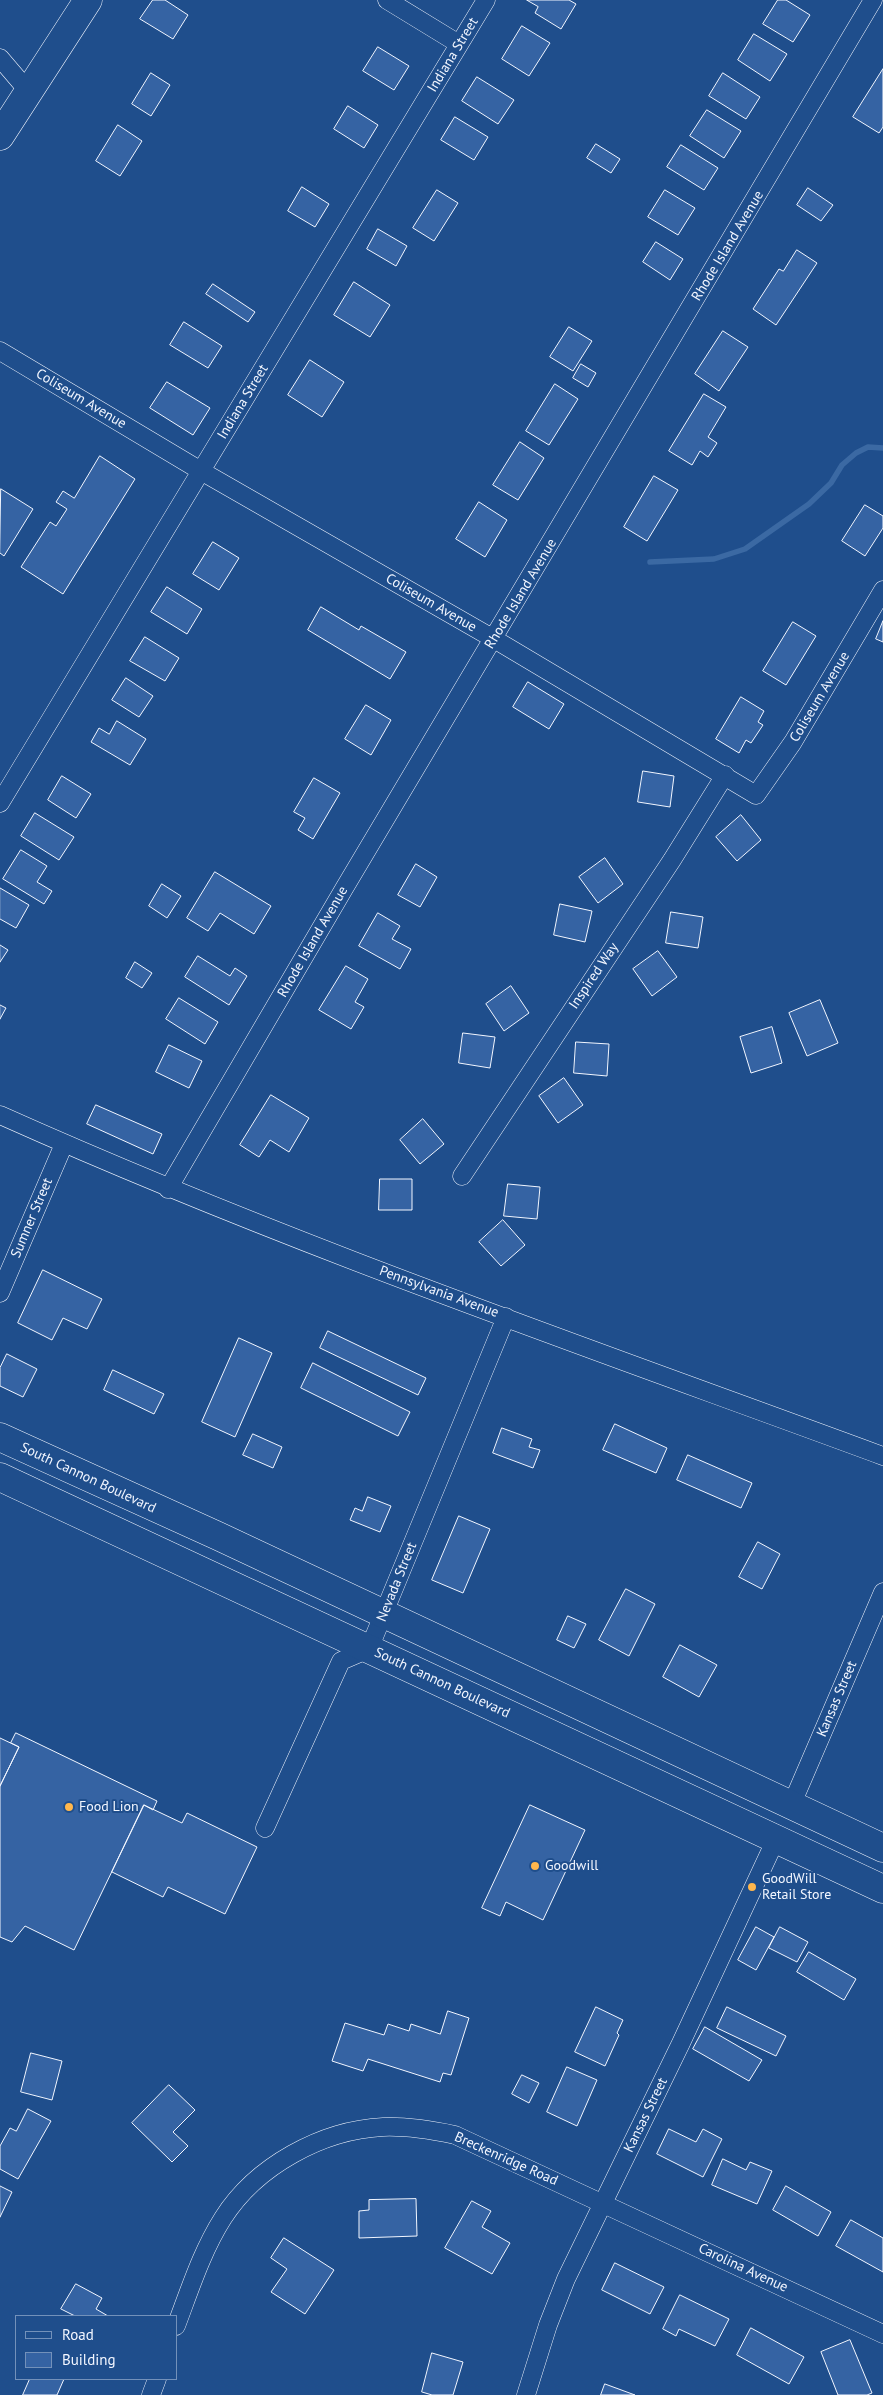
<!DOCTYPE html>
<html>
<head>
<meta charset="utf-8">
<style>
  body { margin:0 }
  #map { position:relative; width:883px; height:2395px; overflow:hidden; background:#1f4e8c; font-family:"PT Sans",sans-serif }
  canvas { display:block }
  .legend { position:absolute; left:15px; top:2315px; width:162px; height:65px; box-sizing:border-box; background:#1f4e8c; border:1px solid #7391ba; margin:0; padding:6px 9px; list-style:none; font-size:15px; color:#f2f6ff }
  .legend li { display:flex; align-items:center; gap:10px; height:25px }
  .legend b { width:25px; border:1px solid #7391ba }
</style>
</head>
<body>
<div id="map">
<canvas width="883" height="2395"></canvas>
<ul class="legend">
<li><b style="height:6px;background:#1f4e8c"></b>Road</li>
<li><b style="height:14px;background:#3563a3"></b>Building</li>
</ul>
</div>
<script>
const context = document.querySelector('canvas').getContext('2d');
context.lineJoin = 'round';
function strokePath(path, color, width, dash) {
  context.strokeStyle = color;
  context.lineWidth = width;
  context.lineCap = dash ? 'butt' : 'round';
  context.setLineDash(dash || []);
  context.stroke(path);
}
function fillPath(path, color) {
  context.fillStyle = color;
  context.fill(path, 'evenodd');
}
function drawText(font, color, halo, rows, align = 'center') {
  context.font = font + ' "PT Sans",sans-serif';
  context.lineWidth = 4;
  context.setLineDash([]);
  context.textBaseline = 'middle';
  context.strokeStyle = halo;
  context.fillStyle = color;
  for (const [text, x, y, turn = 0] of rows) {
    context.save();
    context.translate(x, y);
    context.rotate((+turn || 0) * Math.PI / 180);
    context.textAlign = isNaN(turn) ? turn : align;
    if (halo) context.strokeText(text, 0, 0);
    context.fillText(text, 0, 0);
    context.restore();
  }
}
strokePath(new Path2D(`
  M650,562L714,559L745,549L809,504L831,483L842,465L856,453L868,447L883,448`), '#3b69a3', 5.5);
const building = new Path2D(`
  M153,0H165L188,15L173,39L140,19Z
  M527,0H569L576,4L561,29L535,13L538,7Z
  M778,0H786L810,15L793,42L763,24Z
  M522,26L550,43L529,76L502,59Z
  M754,34L787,54L770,81L738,60Z
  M378,47L409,66L394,90L363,71Z
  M883,69V127L879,133L853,117Z
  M151,73L170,85L151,116L132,104Z
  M723,73L760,97L746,119L709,96Z
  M477,77L514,100L498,124L462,101Z
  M348,106L378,125L364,148L334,129Z
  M707,110L741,131L724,158L690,136Z
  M455,117L488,137L474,160L441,140Z
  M118,125L142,141L120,176L96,161Z
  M596,144L620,159L611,173L587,158Z
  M681,145L718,168L704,190L667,167Z
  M302,187L329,204L315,227L288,211Z
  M808,188L833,205L821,221L797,205Z
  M437,190L458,203L434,241L413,228Z
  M665,190L695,208L678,235L648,217Z
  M378,229L407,246L396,266L367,249Z
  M656,242L683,259L670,280L643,262Z
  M797,250L817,263L776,325L753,309L779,269L783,271Z
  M354,282L390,305L370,337L334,315Z
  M213,284L255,312L248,322L206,294Z
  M184,322L222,346L208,368L170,345Z
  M569,327L592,341L573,371L550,357Z
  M723,331L748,347L719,391L695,374Z
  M310,360L344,382L322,417L288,395Z
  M581,364L596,373L588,387L573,378Z
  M167,382L210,408L193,435L150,408Z
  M555,384L578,399L549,445L526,431Z
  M704,394L726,407L708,437L717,443L708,457L700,451L692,465L669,451Z
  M520,442L544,458L518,500L493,485Z
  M100,456L135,479L63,594L21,567L50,522L56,526L67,509L56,502L63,491L74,498Z
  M654,476L678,490L647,541L624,527Z
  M1,489L33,509L4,556L0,553Z
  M479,502L507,520L485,557L456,539Z
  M865,505L883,516V528L865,556L842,541Z
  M213,542L239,558L219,590L193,574Z
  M167,587L202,609L187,634L151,612Z
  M321,607L359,630L361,626L406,652L390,679L308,630Z
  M883,621V642L876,639Z
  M793,622L816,636L786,685L763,671Z
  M145,637L179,658L165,681L130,661Z
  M126,678L153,696L139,717L112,700Z
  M528,682L564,704L549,729L513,707Z
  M741,697L764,711L758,722L763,725L751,743L746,740L739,753L716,739Z
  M366,705L391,720L371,755L345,739Z
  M117,721L146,739L130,765L91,742L99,728L109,734Z
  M643,771L674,776L670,807L638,802Z
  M62,776L91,794L76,818L48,800Z
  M314,778L340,793L313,839L298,830L305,818L294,812Z
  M35,813L74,837L59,860L21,836Z
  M741,815L761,840L737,861L716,837Z
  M21,850L47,866L37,882L52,891L44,904L3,879Z
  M605,858L623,884L598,903L579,877Z
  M416,864L437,877L420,907L398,895Z
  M215,872L271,906L254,934L220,913L208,931L187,918Z
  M162,884L181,896L167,918L149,906Z
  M0,888L29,905L16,928L0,919Z
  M560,904L592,911L585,942L554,935Z
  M671,912L703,917L698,948L666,943Z
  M378,913L400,926L392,939L411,949L400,969L359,946Z
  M0,945L8,950L0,962Z
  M658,951L677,977L652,996L633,969Z
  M198,956L230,976L235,968L247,976L229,1005L185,977Z
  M135,962L152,973L142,988L126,978Z
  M346,966L368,979L355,1002L364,1007L351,1029L319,1010Z
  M511,986L529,1013L504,1031L486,1004Z
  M179,998L218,1022L205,1044L166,1019Z
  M820,1000L838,1043L807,1056L789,1013Z
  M0,1005L6,1008L0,1019Z
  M772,1027L782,1063L751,1073L740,1037Z
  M463,1033L495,1037L490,1068L459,1063Z
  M576,1042L609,1044L607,1076L574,1073Z
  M169,1045L202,1061L189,1088L156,1072Z
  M564,1078L583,1105L558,1123L539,1096Z
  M271,1095L309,1118L289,1152L270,1140L259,1157L240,1145Z
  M96,1105L162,1134L153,1154L87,1124Z
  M423,1119L444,1144L420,1164L400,1140Z
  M380,1179H412V1210H379Z
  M508,1184L540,1187L537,1219L504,1216Z
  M503,1220L525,1245L501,1266L479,1242Z
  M43,1270L102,1299L87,1329L63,1318L52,1340L18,1323Z
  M328,1331L426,1378L418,1395L320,1348Z
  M239,1338L272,1353L235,1437L202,1422Z
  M7,1354L37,1369L23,1397L0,1386V1368Z
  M313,1363L410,1412L398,1436L301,1388Z
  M113,1370L164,1394L154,1414L104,1390Z
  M615,1424L667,1448L656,1473L603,1450Z
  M502,1428L532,1439L529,1447L540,1450L533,1468L493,1453Z
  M253,1434L282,1447L273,1468L243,1455Z
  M688,1455L752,1483L741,1508L677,1480Z
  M368,1497L391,1506L380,1532L350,1520L355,1508L362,1511Z
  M459,1516L490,1529L463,1593L432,1580Z
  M758,1542L780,1554L762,1589L739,1577Z
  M626,1589L655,1604L629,1656L599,1640Z
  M568,1616L586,1624L574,1648L557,1640Z
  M680,1645L717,1665L699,1697L663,1677Z
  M16,1733L157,1801L153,1810L144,1805L74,1950L25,1926L12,1942L0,1937V1786L19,1747L11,1743Z
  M0,1738L19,1747L0,1786Z
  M144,1805L182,1823L187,1813L257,1847L225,1914L168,1887L163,1897L112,1872Z
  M530,1805L585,1830L543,1920L506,1902L500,1916L482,1908Z
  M756,1927L774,1937L756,1970L738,1960Z
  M780,1927L808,1942L797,1962L769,1948Z
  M809,1952L856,1979L844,2000L797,1972Z
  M596,2007L623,2020L617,2033L619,2035L605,2066L575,2052Z
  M727,2007L786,2036L776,2056L717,2028Z
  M448,2011L469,2018L451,2075L443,2073L440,2082L368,2059L363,2071L332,2061L345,2023L384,2035L388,2024L409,2031L411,2024L440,2034Z
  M705,2027L762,2060L749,2081L693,2049Z
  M31,2053L62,2061L52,2100L21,2092Z
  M567,2067L597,2080L577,2126L547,2112Z
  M522,2075L539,2083L529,2103L512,2094Z
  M169,2085L195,2110L173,2132L188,2146L172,2162L132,2123Z
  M28,2109L51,2121L18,2179L0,2169V2146L10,2128L16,2131Z
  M669,2129L696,2142L703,2129L722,2139L703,2177L657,2154Z
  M723,2159L746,2170L750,2162L772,2171L757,2204L712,2185Z
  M0,2186L12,2192L0,2217Z
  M786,2186L831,2212L818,2236L773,2210Z
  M416,2199L417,2236L359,2238V2211L369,2210V2200Z
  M472,2201L491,2211L482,2227L510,2243L492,2274L445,2248Z
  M851,2220L883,2238V2272L836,2246Z
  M284,2238L334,2270L305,2314L271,2292L287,2269L271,2258Z
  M615,2263L664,2287L650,2314L602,2290Z
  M76,2284L102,2298L96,2309L108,2316H75L61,2309Z
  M680,2295L729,2319L715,2346L679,2329L676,2336L663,2329Z
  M751,2328L804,2357L789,2384L737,2355Z
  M850,2340L872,2393L867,2395H838L821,2352Z
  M432,2353L463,2362L453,2395H432L422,2392Z
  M30,2379H64L57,2395H23Z
  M605,2384L635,2395H601Z`);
fillPath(building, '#3563a3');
strokePath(building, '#f2f6ff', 1);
const minor = new Path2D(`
  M387,0L459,44
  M0,58L29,92
  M0,351L201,471L494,639L756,795L793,742L883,590
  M0,803L486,0
  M0,1115C288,1244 587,1347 883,1456
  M462,1176L672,860L725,775
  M168,1189L345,887L873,0
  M0,1293L64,1144
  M791,1806L883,1592
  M265,1828L341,1661L369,1649L506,1317
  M176,2326C190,2289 202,2251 223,2218C256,2166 322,2130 383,2127C407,2126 431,2130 455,2135L883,2334
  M151,2395L157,2379
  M526,2395L548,2325L566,2279L681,2043L776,1839`);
const primary = new Path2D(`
  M0,136L88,0
  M0,1437L218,1536L883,1848
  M0,1477L883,1889`);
strokePath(minor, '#f2f6ff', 19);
strokePath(primary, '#f2f6ff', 29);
strokePath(minor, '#1f4e8c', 18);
strokePath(primary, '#1f4e8c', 28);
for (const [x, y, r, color] of [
  [69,1807,5,"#ffb74d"],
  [535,1866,5,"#ffb74d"],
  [752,1887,5,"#ffb74d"]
]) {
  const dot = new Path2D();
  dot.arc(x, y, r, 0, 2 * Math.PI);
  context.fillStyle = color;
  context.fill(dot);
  strokePath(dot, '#1f4e8c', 2);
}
drawText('14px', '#f2f6ff', '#1f4e8c', [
  ["Indiana Street",453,55,-59],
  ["Rhode Island Avenue",728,246,-59],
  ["Coliseum Avenue",81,399,31],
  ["Indiana Street",243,402,-59],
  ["Rhode Island Avenue",521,594,-59],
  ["Coliseum Avenue",431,603,30],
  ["Coliseum Avenue",820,697,-59],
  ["Rhode Island Avenue",313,942,-60],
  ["Inspired Way",594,976,-56],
  ["Sumner Street",32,1218,-67],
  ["Pennsylvania Avenue",439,1292,20],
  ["South Cannon Boulevard",88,1478,25],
  ["Nevada Street",397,1582,-68],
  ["South Cannon Boulevard",442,1683,25],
  ["Kansas Street",837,1699,-67],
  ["Kansas Street",646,2115,-64],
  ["Breckenridge Road",506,2159,24],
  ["Carolina Avenue",743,2268,25]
]);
drawText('14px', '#f2f6ff', '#1f4e8c', [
  ["Food Lion",79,1807],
  ["Goodwill",545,1866],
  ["GoodWill",762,1879],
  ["Retail Store",762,1895]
], 'left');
</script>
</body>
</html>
